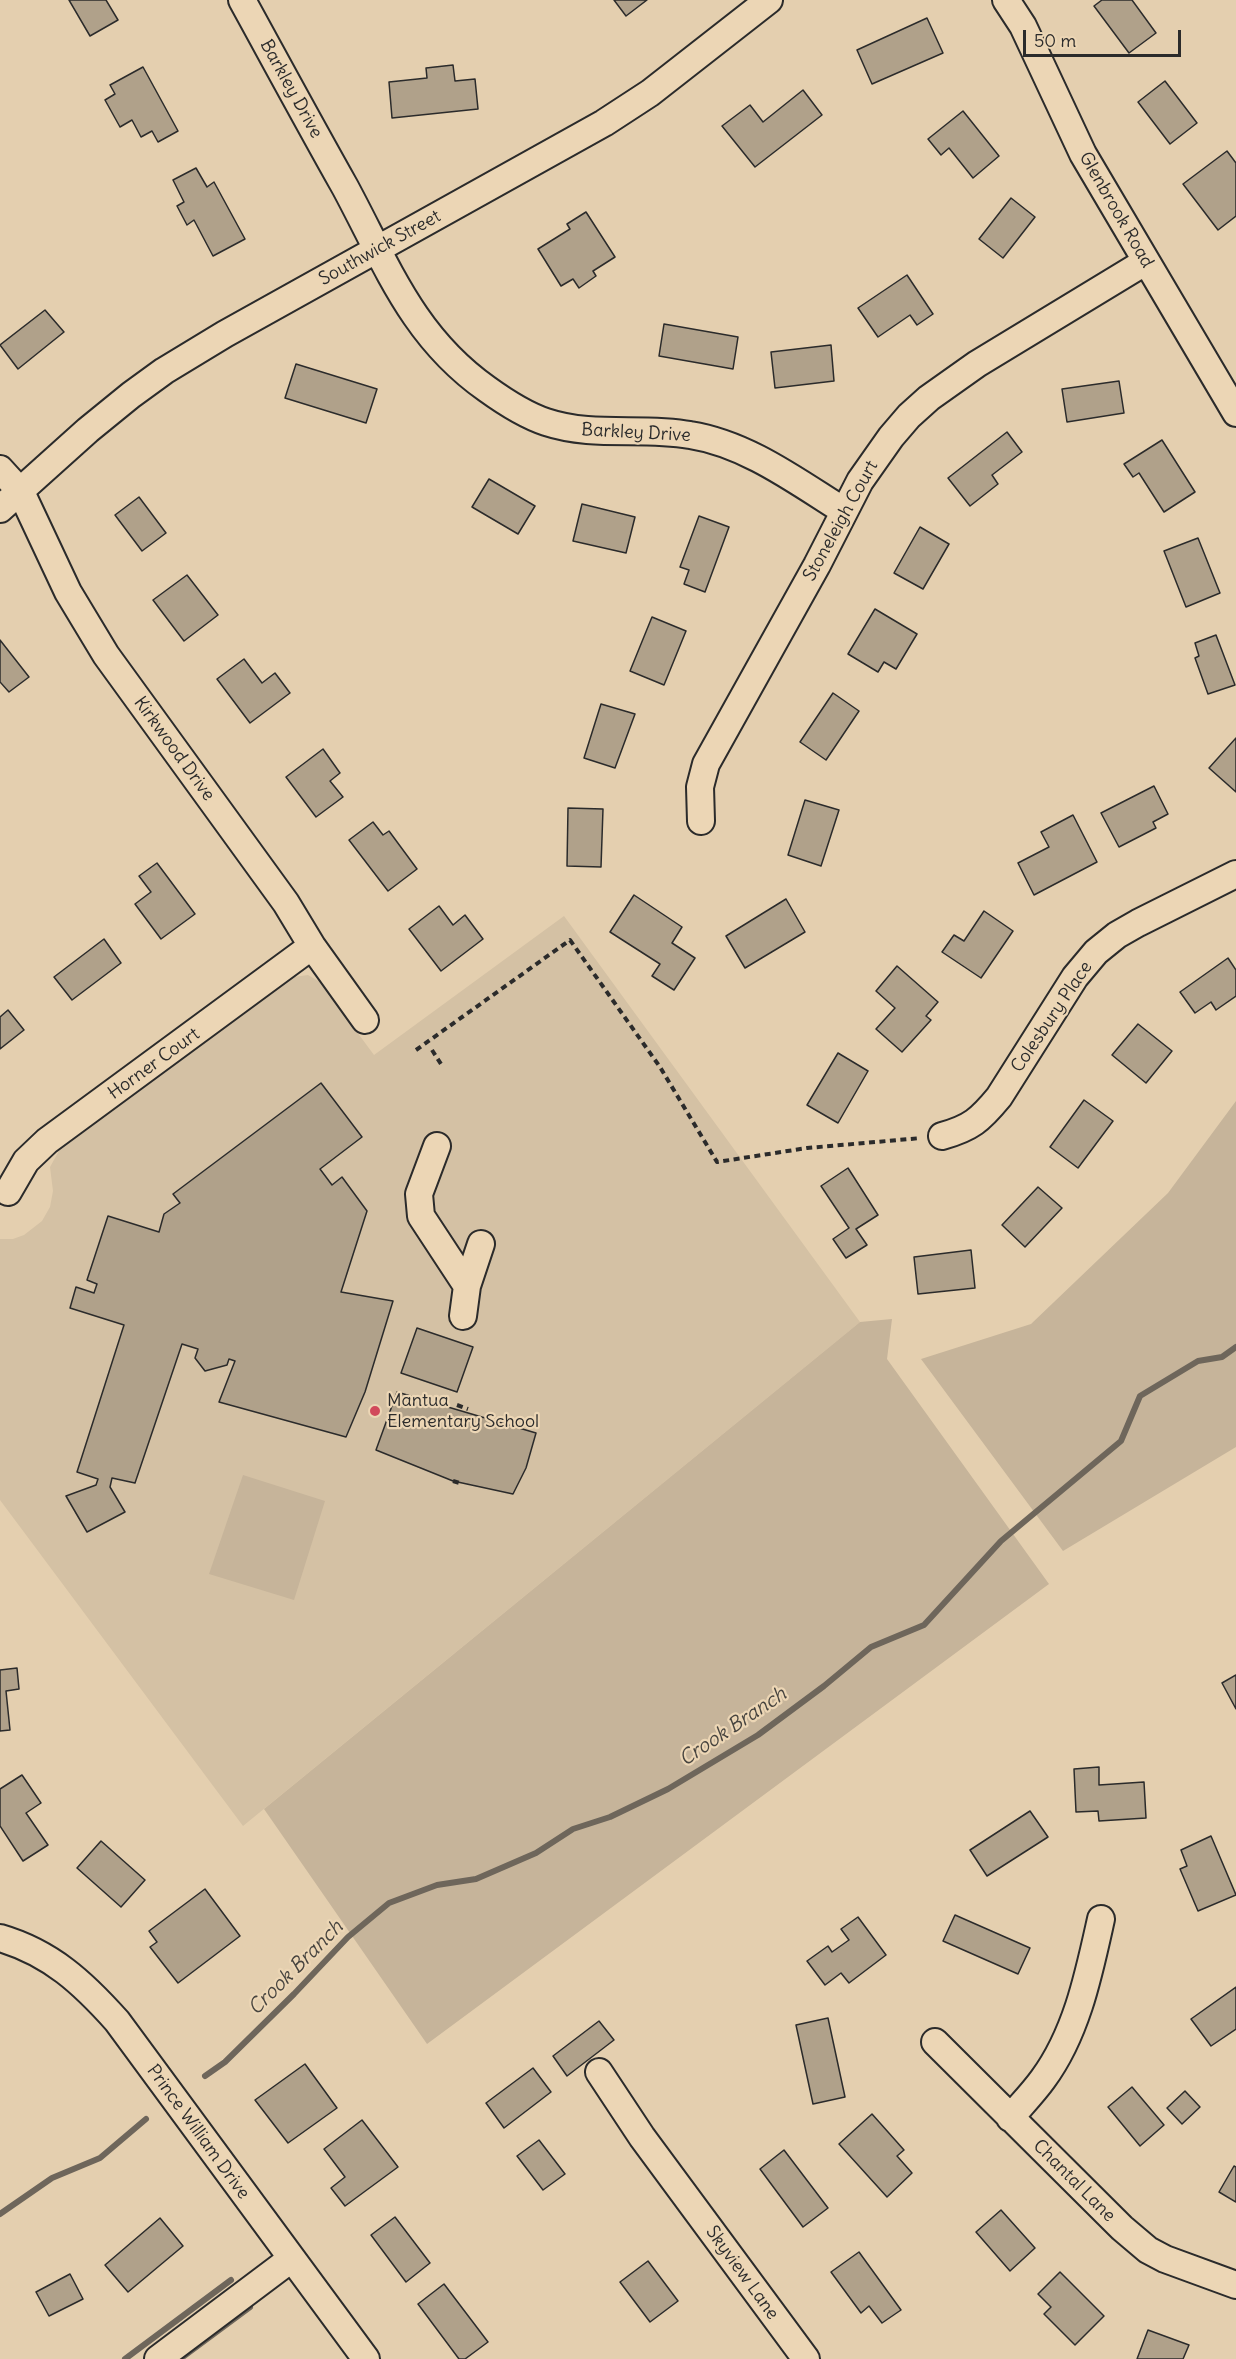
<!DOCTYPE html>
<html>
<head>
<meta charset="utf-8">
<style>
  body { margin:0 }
  #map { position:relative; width:1236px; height:2359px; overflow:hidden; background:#e4cfaf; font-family:Delius,sans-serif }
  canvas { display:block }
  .scale { position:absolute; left:1023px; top:30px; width:158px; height:27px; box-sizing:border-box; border:3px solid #2b2b2b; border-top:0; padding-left:8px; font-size:18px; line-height:21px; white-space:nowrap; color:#2b2b2b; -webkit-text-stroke:4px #ecd6b5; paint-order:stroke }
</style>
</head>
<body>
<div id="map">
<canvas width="1236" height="2359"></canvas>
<div class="scale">50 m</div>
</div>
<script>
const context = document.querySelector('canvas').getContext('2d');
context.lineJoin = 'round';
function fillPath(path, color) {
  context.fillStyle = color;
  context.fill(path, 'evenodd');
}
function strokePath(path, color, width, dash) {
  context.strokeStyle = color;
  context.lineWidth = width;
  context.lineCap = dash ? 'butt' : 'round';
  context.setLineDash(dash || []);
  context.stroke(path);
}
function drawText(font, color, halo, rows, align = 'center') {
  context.font = font + ' Delius,sans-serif';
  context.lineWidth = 4.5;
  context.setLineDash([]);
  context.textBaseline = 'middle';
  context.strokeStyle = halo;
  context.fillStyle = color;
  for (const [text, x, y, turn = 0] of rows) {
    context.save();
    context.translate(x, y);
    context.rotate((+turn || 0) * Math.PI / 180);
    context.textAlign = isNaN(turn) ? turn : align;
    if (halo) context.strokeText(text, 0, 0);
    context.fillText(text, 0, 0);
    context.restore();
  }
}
fillPath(new Path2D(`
  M564,916L860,1322L243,1826L0,1500V1239H13L24,1235L42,1221L50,1207L53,1191L50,1167L60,1149L294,977L308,975L320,982L374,1055Z`), '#d4c1a4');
fillPath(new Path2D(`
  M1236,1101V1447L1063,1551L921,1359L1031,1324L1168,1193Z
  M892,1319L887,1359L1049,1584L427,2044L264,1809L860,1322Z
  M243,1475L325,1501L294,1600L209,1574Z`), '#c6b49a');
strokePath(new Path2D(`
  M205,2076L225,2062L294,1994L348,1937L389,1903L437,1885L476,1879L536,1853L573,1829L610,1817L668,1789L758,1735L824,1686L871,1647L924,1625L1001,1541L1121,1441L1140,1396L1198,1361L1222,1357L1236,1347
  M0,2214L52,2178L100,2158L146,2119
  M125,2359L231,2280
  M180,2359L250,2307`), '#6e665b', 6);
const building = new Path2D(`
  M69,0H106L118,20L90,36Z
  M614,0H647L626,16Z
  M1102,0H1132L1156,33L1129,53L1094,6Z
  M927,18L943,53L872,84L857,50Z
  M453,65L455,81L475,79L478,109L392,118L389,82L427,78L426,68Z
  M143,67L178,131L158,142L152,131L141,137L132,120L120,127L105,100L115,94L110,85Z
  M1165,81L1197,123L1170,144L1138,102Z
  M803,90L822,115L755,167L722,126L750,105L763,122Z
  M963,111L999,156L973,178L949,148L941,155L928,139Z
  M1227,151L1236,163V216L1218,230L1183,184Z
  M196,168L207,187L214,182L245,239L213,256L194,220L187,225L177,206L184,202L173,180Z
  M1011,198L1035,217L1003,258L979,239Z
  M586,212L615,257L593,271L596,276L579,288L573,279L561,286L538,249L570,229L567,224Z
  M907,275L933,314L917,325L910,315L878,337L858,308Z
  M45,310L64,332L18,369L0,345Z
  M664,324L738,337L733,369L659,356Z
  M831,345L834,381L775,388L771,352Z
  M296,364L377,389L366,423L285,398Z
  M1119,381L1124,413L1067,422L1062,389Z
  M1007,432L1022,452L992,475L998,484L970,506L948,478Z
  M1162,440L1195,492L1164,512L1139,473L1133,477L1124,464Z
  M489,479L535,506L518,534L472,507Z
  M139,497L166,533L142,551L115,515Z
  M582,504L635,517L626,553L573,541Z
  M699,516L729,527L705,592L684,584L689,570L680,567Z
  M920,527L949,544L923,589L894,573Z
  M1198,538L1220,593L1186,607L1164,551Z
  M187,575L218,615L184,641L153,600Z
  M875,609L917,634L896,669L884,662L878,672L848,654Z
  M652,617L686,631L664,685L630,671Z
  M1216,635L1235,685L1208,694L1195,658L1199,656L1195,643Z
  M0,640L29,677L9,692L0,682Z
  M244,659L262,683L275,673L290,693L250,723L217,679Z
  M833,693L859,711L826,760L800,742Z
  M601,704L635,714L615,768L584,758Z
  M1236,738V792L1209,768Z
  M323,749L340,773L330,781L343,797L316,817L286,777Z
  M1154,786L1168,814L1153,822L1156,828L1119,847L1101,813Z
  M805,800L839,810L821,866L788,855Z
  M568,808L603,809L601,867L567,866Z
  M1073,815L1097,862L1034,895L1018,863L1049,847L1041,832Z
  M373,822L383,835L389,831L417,869L388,891L349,840Z
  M157,863L195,914L161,939L135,904L151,892L139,876Z
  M634,895L682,927L672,943L695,958L674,990L652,976L660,964L610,932Z
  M786,899L805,932L745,968L726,936Z
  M439,906L453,925L465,915L483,939L441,971L409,929Z
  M984,911L1013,931L981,978L942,952L954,935L964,941Z
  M104,939L121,963L72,1000L54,977Z
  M1228,958L1236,970V996L1216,1010L1211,1002L1195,1013L1180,992Z
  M897,966L938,1002L926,1016L931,1020L902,1052L876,1029L895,1008L876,991Z
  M8,1010L24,1030L0,1049V1017Z
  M1138,1024L1172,1051L1146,1083L1112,1055Z
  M838,1053L868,1071L838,1123L807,1105Z
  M321,1083L362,1137L320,1169L332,1185L342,1177L367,1211L341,1292L393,1301L365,1392L346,1437L219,1402L235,1361L229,1359L227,1365L205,1371L195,1358L198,1349L182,1344L135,1483L112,1478L110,1487L125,1512L87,1532L66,1496L96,1485L98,1479L77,1472L124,1325L70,1308L76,1287L94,1293L97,1284L87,1280L108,1216L159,1232L164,1214L180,1203L173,1194Z
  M1084,1100L1113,1121L1078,1168L1050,1147Z
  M848,1168L878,1215L856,1229L867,1245L846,1258L833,1239L849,1228L821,1186Z
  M1038,1187L1062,1208L1025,1247L1002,1225Z
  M971,1250L975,1288L918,1294L914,1257Z
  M417,1328L473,1347L457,1392L401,1373Z
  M397,1392L536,1433L526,1468L513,1494L453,1481L376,1450Z
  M17,1668L19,1689L6,1691L10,1730L0,1731V1670Z
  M1236,1675V1709L1222,1683Z
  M1099,1767V1785L1144,1782L1146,1818L1099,1821L1098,1811L1076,1812L1074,1769Z
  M22,1775L41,1803L26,1813L48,1845L23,1861L0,1826V1789Z
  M1030,1811L1048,1837L987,1876L970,1850Z
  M1211,1836L1236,1895L1198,1911L1180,1869L1187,1866L1181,1850Z
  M101,1841L145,1880L121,1907L77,1868Z
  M205,1889L240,1936L178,1983L150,1947L157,1942L149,1931Z
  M955,1915L1030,1948L1018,1974L943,1941Z
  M858,1917L886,1955L849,1983L841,1973L825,1985L807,1961L828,1946L832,1952L849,1940L841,1929Z
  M1236,1987V2029L1211,2046L1191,2019Z
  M828,2018L845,2097L813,2104L796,2025Z
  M599,2021L614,2040L567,2076L553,2056Z
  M305,2064L337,2108L288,2143L255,2100Z
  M533,2068L551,2092L504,2128L486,2103Z
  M1132,2087L1164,2125L1140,2146L1108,2107Z
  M1185,2091L1200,2107L1182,2124L1167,2108Z
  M872,2114L904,2150L897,2156L912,2173L887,2197L839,2144Z
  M362,2120L398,2167L345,2206L331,2188L345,2177L324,2149Z
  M539,2140L565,2174L543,2190L517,2156Z
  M784,2150L828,2208L803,2227L760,2169Z
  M1234,2166L1236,2167V2202L1219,2192Z
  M1001,2210L1035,2248L1010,2271L976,2232Z
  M395,2217L430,2263L406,2282L371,2235Z
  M160,2218L183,2246L128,2292L105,2265Z
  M859,2252L901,2310L882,2323L869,2306L861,2313L831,2272Z
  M648,2261L678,2301L650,2322L620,2282Z
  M1060,2272L1104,2316L1075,2345L1044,2314L1051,2307L1038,2294Z
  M70,2274L83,2299L49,2316L36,2292Z
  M444,2284L488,2342L465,2359H459L418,2304Z
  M1148,2330L1189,2345L1183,2359H1137Z`);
fillPath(building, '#b0a18a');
strokePath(building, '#2b2b2b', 1.5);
const minor = new Path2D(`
  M242,0C276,62 310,125 345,187C387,265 412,336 487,389C505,402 525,415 546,422C594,438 642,426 690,435C747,444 796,481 844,511
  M1006,0L1023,26L1083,154L1236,413
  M0,469L21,492L68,592L106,655L286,903L312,946L365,1020
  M0,509L88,430L131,395L164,371L225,334L604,123L650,93L769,0
  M701,821L700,787L706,764L817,565L860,481L891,437L909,416L929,398L977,364L1145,262
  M942,1136C971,1128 980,1120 999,1097L1075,977L1096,952L1117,935L1138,923L1236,874
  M437,1146L419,1194L421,1216L467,1286L463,1316
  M8,1192L26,1161L47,1141L312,946
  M467,1286L481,1244
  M0,1938C51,1953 83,1983 117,2021L366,2359
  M935,2042L1122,2228L1148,2250L1165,2259L1236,2285
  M599,2072L642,2137L806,2359
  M1010,2118C1021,2105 1033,2093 1043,2079C1077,2033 1089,1973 1101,1919
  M158,2359L291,2259`);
strokePath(minor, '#2b2b2b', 30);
strokePath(new Path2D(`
  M416,1050L570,940L660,1067L717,1162L807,1148L921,1138
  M432,1050L441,1064
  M457,1405L468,1409
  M453,1481L463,1484`), '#2b2b2b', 4, [6, 4.5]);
strokePath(minor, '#ecd6b5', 26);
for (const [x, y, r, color] of [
  [375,1411,6,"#d1495b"]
]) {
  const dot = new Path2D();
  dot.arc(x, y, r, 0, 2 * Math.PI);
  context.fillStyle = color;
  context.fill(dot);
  strokePath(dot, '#ecd6b5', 2);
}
drawText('18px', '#2b2b2b', '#ecd6b5', [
  ["Barkley Drive",291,89,61],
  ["Glenbrook Road",1116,210,60],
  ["Southwick Street",380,248,-29],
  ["Barkley Drive",636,433,3],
  ["Stoneleigh Court",841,521,-61],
  ["Kirkwood Drive",174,749,54],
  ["Colesbury Place",1052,1017,-56],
  ["Horner Court",154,1064,-36],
  ["Prince William Drive",198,2132,54],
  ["Chantal Lane",1074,2181,45],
  ["Skyview Lane",742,2273,54]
]);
drawText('18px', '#2b2b2b', '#ecd6b5', [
  ["Mantua",387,1401],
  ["Elementary School",387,1422]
], 'left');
drawText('italic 20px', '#47443f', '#ecd6b5', [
  ["Crook Branch",733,1727,-34],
  ["Crook Branch",296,1968,-45]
]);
</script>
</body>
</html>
